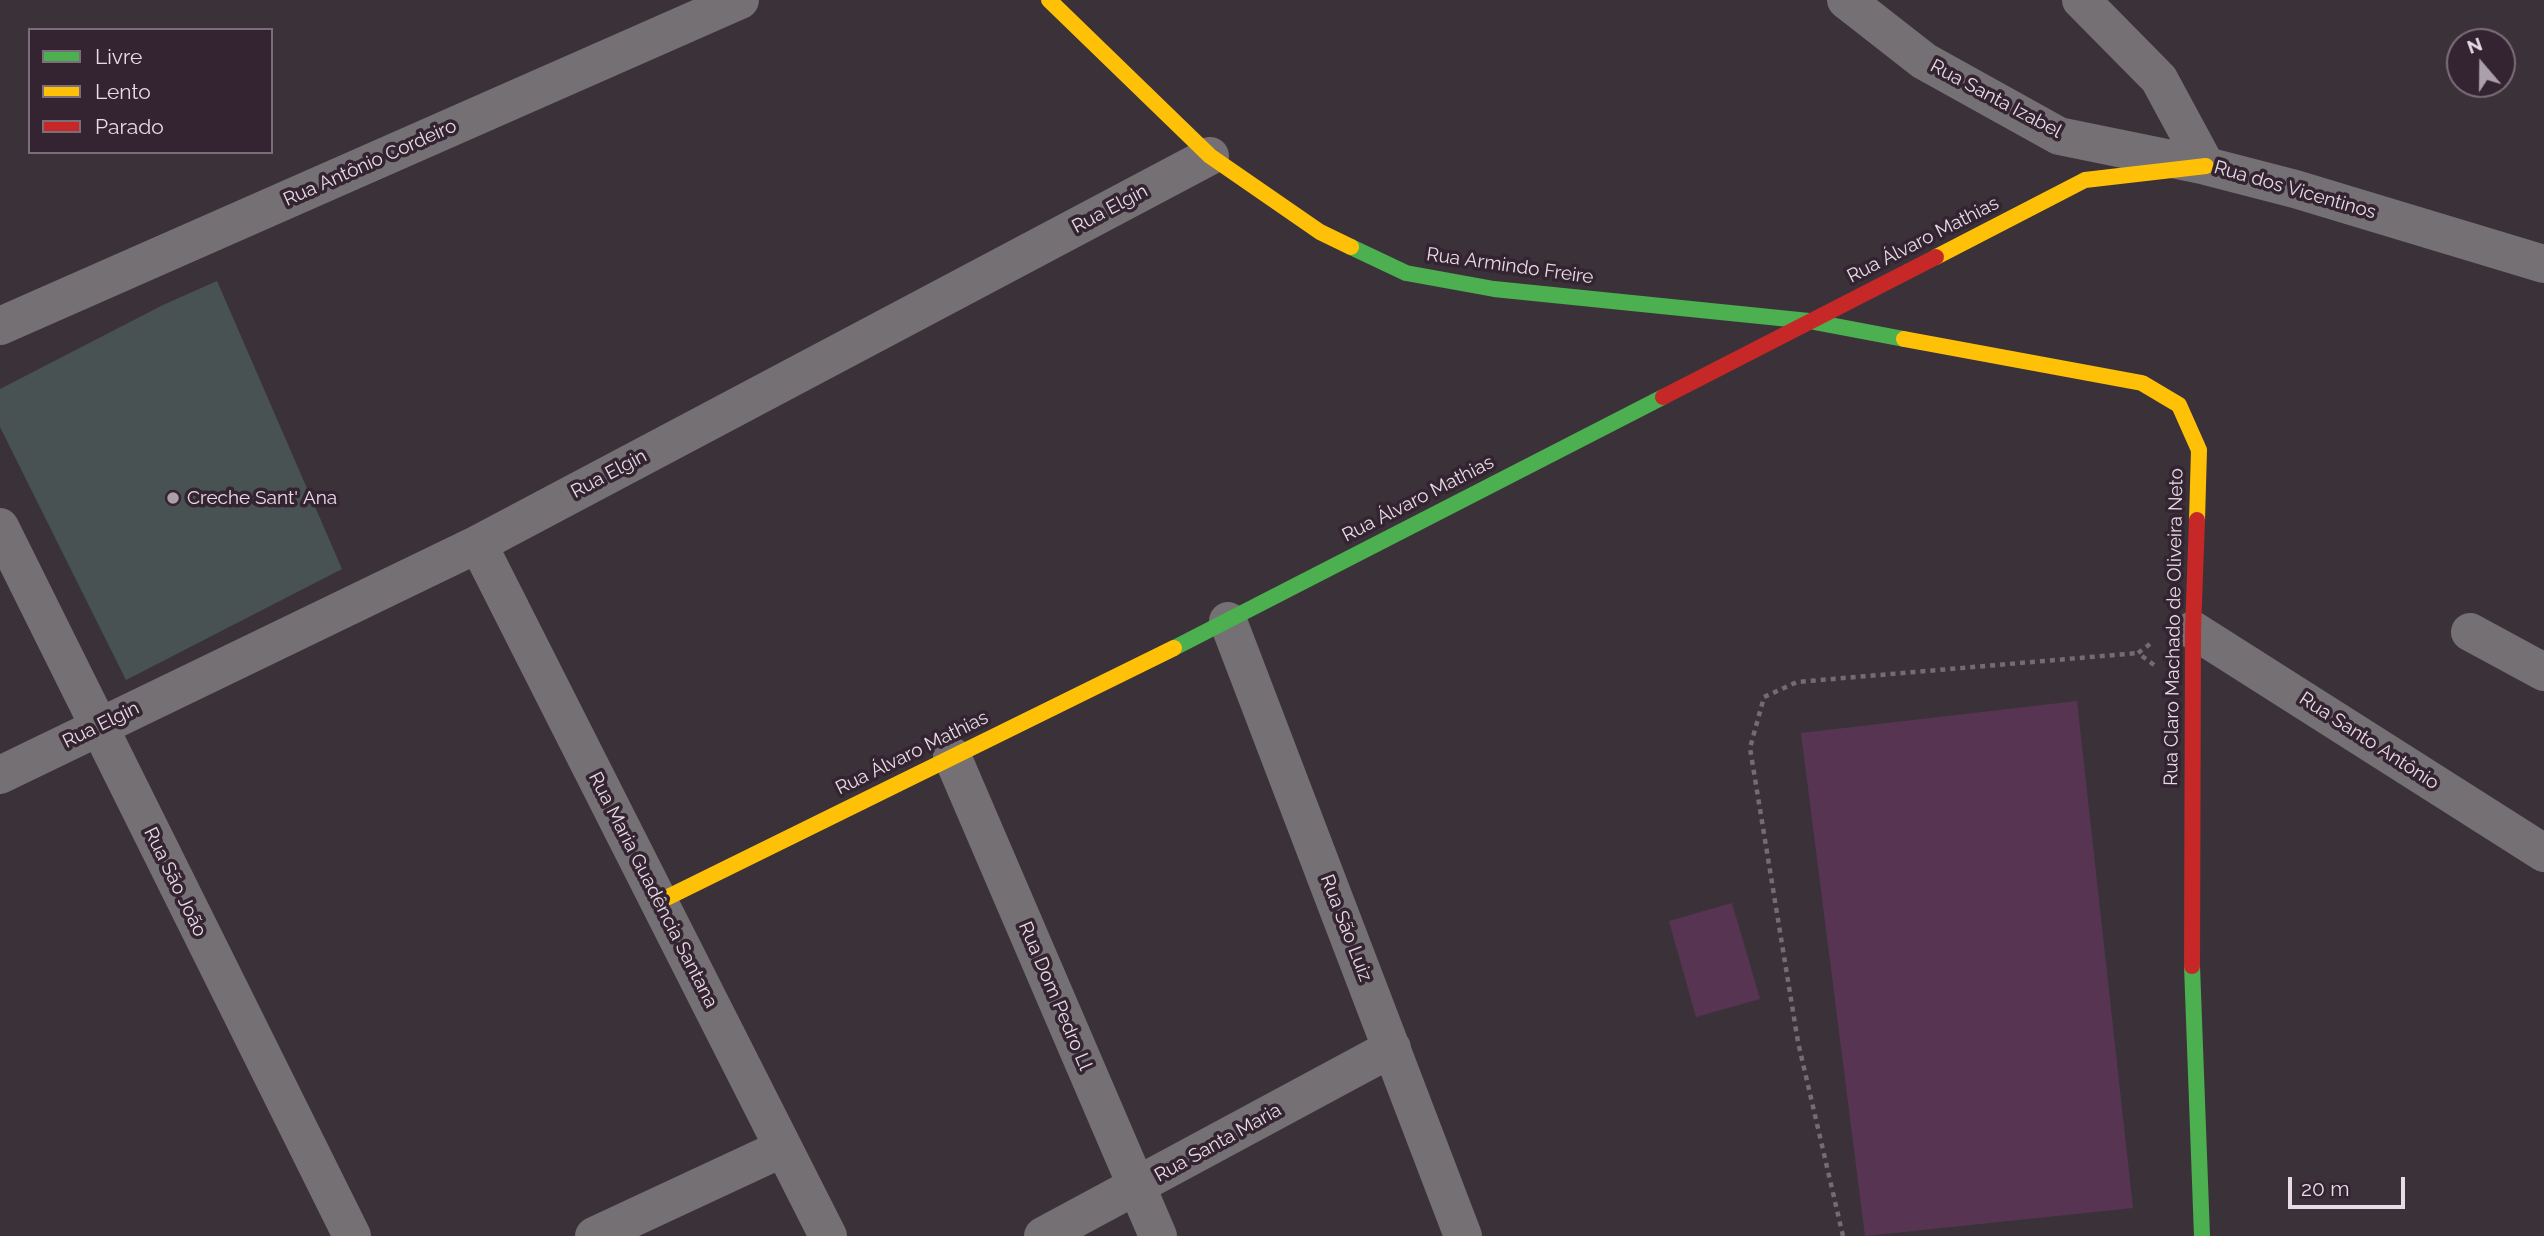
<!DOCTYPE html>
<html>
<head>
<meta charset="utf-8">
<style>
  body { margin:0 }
  #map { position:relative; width:2544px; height:1236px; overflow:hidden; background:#3b3239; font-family:Raleway,sans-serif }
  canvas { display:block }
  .legend { position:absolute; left:28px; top:28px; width:245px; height:126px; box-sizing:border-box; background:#342431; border:2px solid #7c6e79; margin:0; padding:9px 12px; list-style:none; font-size:21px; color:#e7dce5 }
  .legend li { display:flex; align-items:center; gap:14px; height:35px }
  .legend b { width:35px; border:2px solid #7c6e79 }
  .north { position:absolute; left:2446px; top:28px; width:70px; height:70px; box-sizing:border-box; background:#342431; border:2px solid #7c6e79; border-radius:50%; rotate:340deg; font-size:19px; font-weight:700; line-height:28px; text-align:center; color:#e7dce5 }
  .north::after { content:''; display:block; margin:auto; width:24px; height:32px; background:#aba0a9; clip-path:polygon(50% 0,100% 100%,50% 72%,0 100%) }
  .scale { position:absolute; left:2288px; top:1177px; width:117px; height:32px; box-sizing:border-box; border:4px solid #e7dce5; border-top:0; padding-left:9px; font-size:21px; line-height:24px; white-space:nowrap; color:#e7dce5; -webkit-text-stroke:5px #342431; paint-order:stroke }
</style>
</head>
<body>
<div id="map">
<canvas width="2544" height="1236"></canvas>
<ul class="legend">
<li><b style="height:9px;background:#4caf50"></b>Livre</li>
<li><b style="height:9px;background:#ffc107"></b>Lento</li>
<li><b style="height:9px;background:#c62828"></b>Parado</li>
</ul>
<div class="north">N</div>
<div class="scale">20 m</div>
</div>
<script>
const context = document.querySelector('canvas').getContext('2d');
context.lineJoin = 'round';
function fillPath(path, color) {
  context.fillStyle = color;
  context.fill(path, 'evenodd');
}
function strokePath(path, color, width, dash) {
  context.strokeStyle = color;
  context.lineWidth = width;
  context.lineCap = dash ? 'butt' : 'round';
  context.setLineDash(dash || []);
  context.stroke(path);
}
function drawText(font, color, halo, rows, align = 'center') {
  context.font = font + ' Raleway,sans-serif';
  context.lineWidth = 7;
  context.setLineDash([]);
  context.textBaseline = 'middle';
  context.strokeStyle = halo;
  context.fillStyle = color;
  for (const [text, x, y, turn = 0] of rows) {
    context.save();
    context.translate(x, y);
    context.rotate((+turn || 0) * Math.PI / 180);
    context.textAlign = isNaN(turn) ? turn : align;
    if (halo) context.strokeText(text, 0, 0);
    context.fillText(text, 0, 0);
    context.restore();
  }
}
fillPath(new Path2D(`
  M2077,701L2133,1208L1865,1236L1801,733Z
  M1732,903L1760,999L1696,1017L1669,921Z`), '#583453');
fillPath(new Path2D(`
  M217,281L342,569L126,680L0,427V389L163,305Z`), '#495253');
strokePath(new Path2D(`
  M2154,665L2138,653L2154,641
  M1843,1236L1798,1042L1750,748L1764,697L1797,682L2138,653`), '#716d70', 4.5, [5, 5]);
strokePath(new Path2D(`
  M1846,0L1924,61L2059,136L2206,166L2295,189L2544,264
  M2081,0L2159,79L2206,166
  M0,326L740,0
  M0,527L352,1236
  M478,544L828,1236
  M1228,621L1463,1236
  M2193,630L2544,853
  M2470,632L2544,672
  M952,756L1158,1236
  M0,775L478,544L1210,156
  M594,1236L783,1148
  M1043,1236L1392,1048`), '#747073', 38);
strokePath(new Path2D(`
  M1351,247L1406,273L1494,289L1809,321L1904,339
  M1174,648L1663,397
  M2192,966L2202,1236`), '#4caf50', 16);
strokePath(new Path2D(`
  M1049,0L1210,156L1320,232L1351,247
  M1936,257L2085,180L2206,166
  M1904,339L2142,383L2179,405L2199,450L2197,520
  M658,902L1174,648`), '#ffc107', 16);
strokePath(new Path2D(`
  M1663,397L1936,257
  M2192,966L2193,630L2197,520`), '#c62828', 16);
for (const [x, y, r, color] of [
  [173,498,7,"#aba0a9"]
]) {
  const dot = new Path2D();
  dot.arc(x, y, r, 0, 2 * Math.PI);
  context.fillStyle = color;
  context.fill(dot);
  strokePath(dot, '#342431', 2.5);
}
drawText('19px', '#e7dce5', '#342431', [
  ["Rua Santa Izabel",1996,99,28],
  ["Rua Antônio Cordeiro",370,163,-24],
  ["Rua dos Vicentinos",2295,190,16],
  ["Rua Elgin",1110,209,-28],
  ["Rua Álvaro Mathias",1923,240,-27],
  ["Rua Armindo Freire",1510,266,8],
  ["Rua Elgin",609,474,-28],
  ["Rua Álvaro Mathias",1418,499,-27],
  ["Rua Claro Machado de Oliveira Neto",2174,627,-89],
  ["Rua Elgin",101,725,-26],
  ["Rua Santo Antônio",2369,741,33],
  ["Rua Álvaro Mathias",912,753,-26],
  ["Rua São João",175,882,64],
  ["Rua Maria Guadência Santana",653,890,63],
  ["Rua São Luiz",1346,928,69],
  ["Rua Dom Pedro Ll",1055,996,67],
  ["Rua Santa Maria",1218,1143,-29]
]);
drawText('19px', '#e7dce5', '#342431', [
  ["Creche Sant' Ana",187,498]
], 'left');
</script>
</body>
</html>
